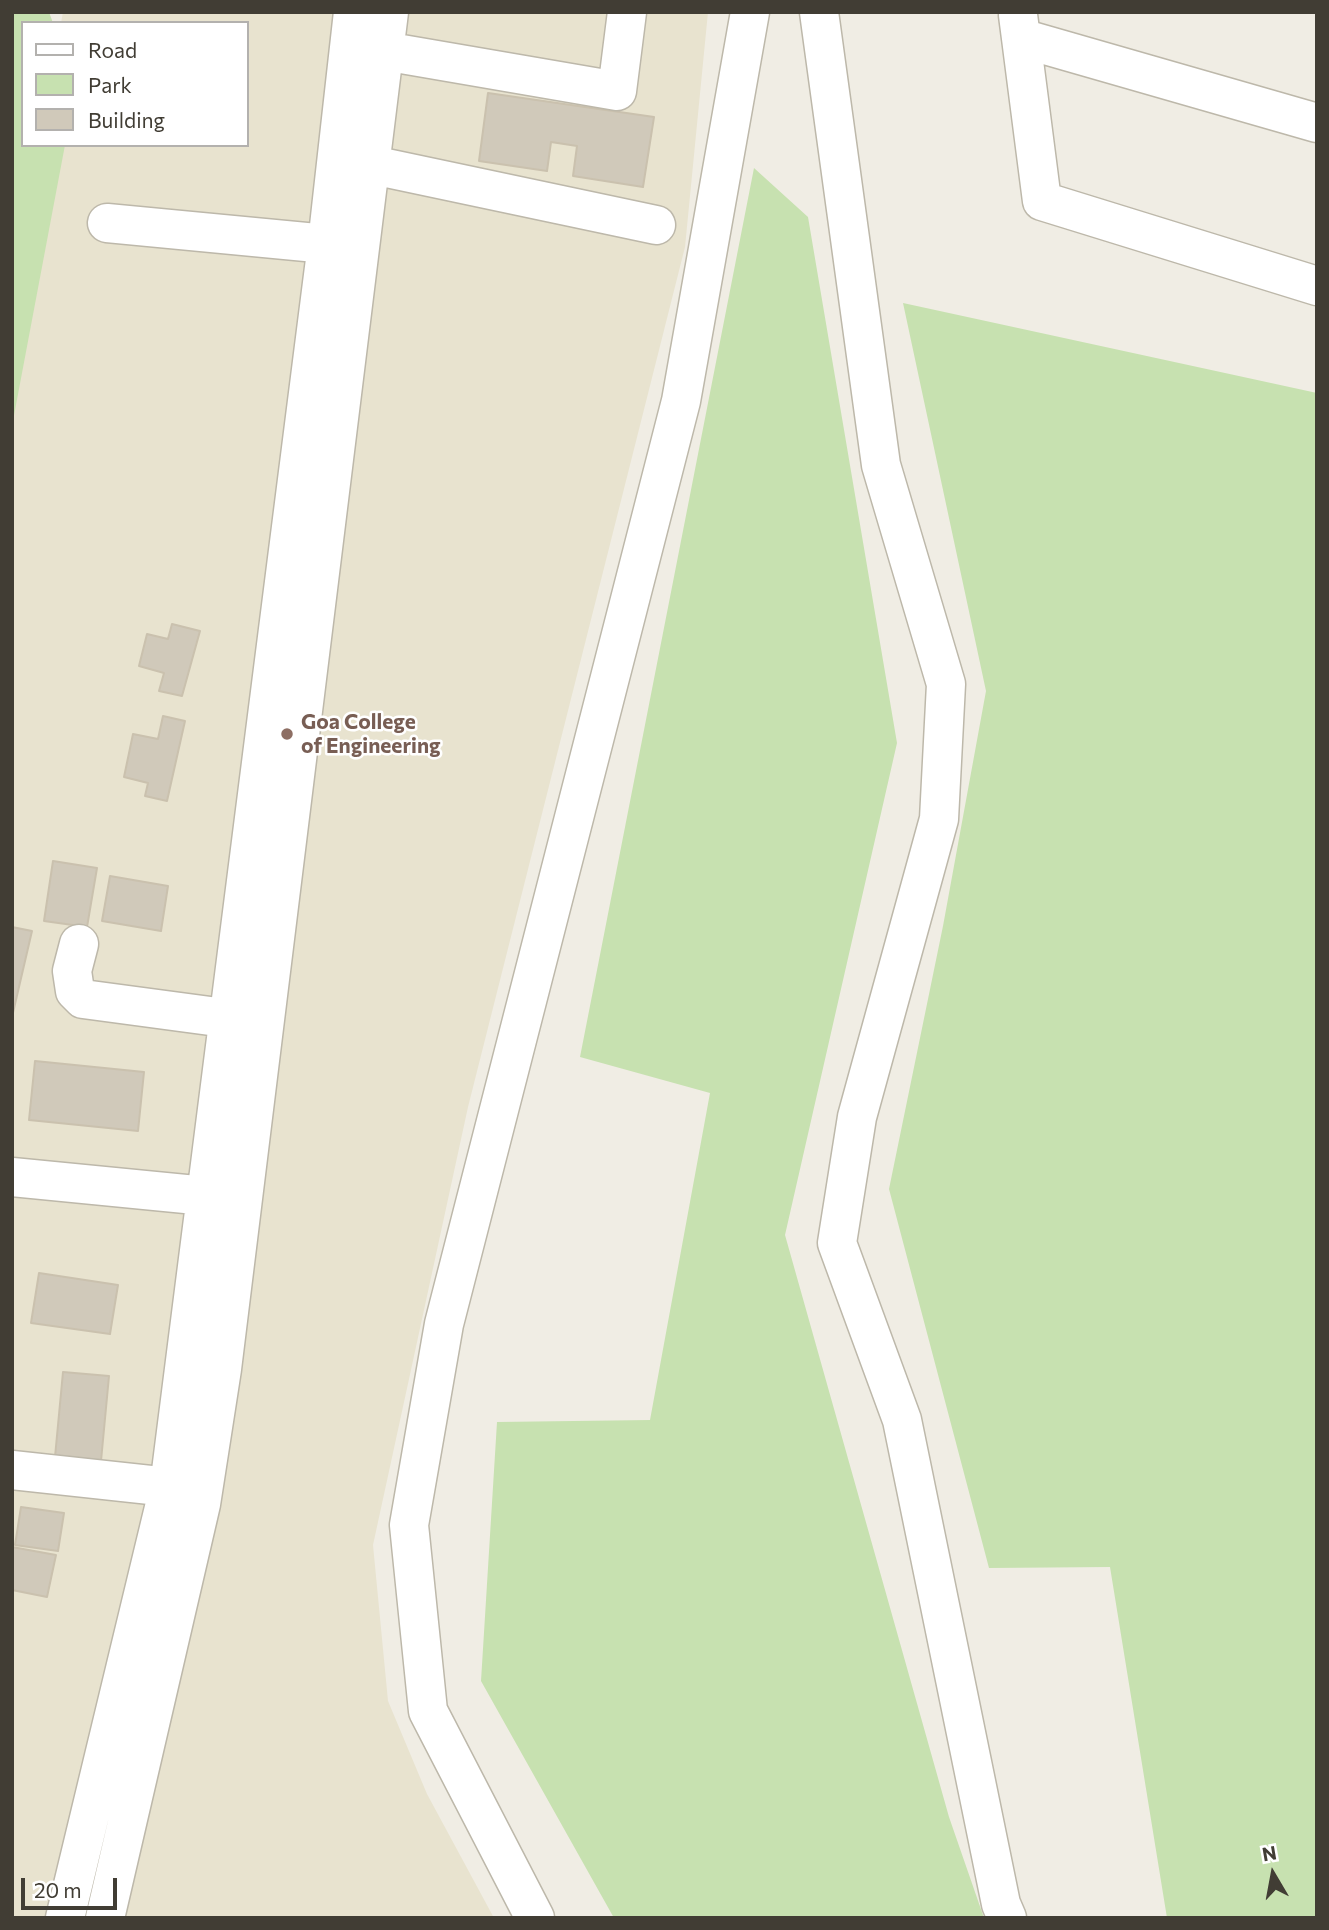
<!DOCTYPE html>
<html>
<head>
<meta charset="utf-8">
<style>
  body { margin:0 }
  #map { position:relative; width:1329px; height:1930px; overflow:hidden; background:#f0ede4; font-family:Commissioner,sans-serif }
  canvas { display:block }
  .frame { position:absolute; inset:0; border:14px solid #413d34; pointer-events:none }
  .legend { position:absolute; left:21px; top:21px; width:228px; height:126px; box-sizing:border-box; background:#fff; border:2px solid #b3b1ae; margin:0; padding:9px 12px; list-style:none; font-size:21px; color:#413d34 }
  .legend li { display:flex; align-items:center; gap:14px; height:35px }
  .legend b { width:35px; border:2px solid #b3b1ae }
  .north { position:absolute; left:1238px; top:1839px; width:70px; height:70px; -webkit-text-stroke:5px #fff; paint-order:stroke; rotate:350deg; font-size:19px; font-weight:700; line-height:28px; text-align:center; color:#413d34 }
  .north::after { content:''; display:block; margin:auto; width:24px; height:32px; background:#413d34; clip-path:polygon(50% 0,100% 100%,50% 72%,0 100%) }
  .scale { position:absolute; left:21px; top:1878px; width:96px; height:32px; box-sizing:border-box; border:4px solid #413d34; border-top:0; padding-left:9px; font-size:21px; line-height:24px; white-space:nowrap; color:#413d34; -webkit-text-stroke:5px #fff; paint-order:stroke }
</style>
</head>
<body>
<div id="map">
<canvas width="1329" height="1930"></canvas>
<div class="frame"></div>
<ul class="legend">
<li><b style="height:9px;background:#fff"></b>Road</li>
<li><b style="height:19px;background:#c7e1b0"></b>Park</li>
<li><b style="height:19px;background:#d0c9ba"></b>Building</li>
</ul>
<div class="north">N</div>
<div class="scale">20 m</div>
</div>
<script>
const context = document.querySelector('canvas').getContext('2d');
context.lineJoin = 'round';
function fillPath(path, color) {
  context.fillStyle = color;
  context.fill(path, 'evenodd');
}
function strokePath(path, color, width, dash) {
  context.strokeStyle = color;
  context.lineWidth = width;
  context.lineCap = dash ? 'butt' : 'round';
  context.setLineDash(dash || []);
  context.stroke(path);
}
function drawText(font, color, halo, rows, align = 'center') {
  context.font = font + ' Commissioner,sans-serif';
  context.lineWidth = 5;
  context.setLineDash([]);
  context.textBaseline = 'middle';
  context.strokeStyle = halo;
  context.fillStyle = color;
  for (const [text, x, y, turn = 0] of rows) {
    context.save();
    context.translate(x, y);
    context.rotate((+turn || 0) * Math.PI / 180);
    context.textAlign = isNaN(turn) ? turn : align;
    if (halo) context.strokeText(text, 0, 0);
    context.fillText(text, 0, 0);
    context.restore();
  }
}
fillPath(new Path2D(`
  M63,12H708L685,247L468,1107L373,1545L388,1701L427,1794L494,1918H12V361L43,145H247V23H61Z`), '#e8e3cf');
fillPath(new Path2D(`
  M12,12H49L53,23H23V145H65L12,426Z
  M754,168L808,217L897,743L785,1235L949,1817L984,1918H614L481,1681L497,1422L650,1420L710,1093L580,1057Z
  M903,303L1317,393V1918H1167L1110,1567L989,1568L889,1189L943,926L986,691Z`), '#c7e1b0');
const building = new Path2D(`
  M488,93L654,117L643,187L573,176L577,146L551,142L547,171L479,161Z
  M172,624L200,631L182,696L159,691L164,673L139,666L147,634L168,639Z
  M163,716L185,721L167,801L145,796L148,783L124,777L133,734L158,739Z
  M53,861L97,868L87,927L44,921Z
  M110,876L168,886L161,931L102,921Z
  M12,927L32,931L12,1017Z
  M35,1061L144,1072L138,1131L29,1120Z
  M39,1273L118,1285L110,1334L31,1323Z
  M63,1372L109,1376L101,1461L55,1457Z
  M21,1507L64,1513L58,1551L15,1545Z
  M12,1547L56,1555L47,1597L12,1590Z`);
fillPath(building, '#d0c9ba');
strokePath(building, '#cac1ae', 2);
const minor = new Path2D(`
  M819,12L881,465L946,684L939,819L857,1117L837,1243L902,1420L1001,1904L1007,1918
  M1018,15L1021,38L1317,123
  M1021,38L1042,201L1317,286
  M384,51L617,91L627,12
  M344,159L656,225
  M107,223L327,244
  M79,944L72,971L75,991L83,999L255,1022
  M12,1177L206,1196
  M12,1470L169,1487
  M65,1918L169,1487L327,244L353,12
  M105,1918L201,1504L222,1369L389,12
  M535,1918L428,1711L409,1525L444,1324L681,401L750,12`);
strokePath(minor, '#bdb8aa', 41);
strokePath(minor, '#fff', 38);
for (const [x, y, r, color] of [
  [287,734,7,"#8d6e63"]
]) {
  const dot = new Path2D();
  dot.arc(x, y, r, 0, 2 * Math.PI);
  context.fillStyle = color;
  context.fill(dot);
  strokePath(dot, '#fff', 2.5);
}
drawText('bold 21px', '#785e54', '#fff', [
  ["Goa College",301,722],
  ["of Engineering",301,746]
], 'left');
</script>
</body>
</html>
